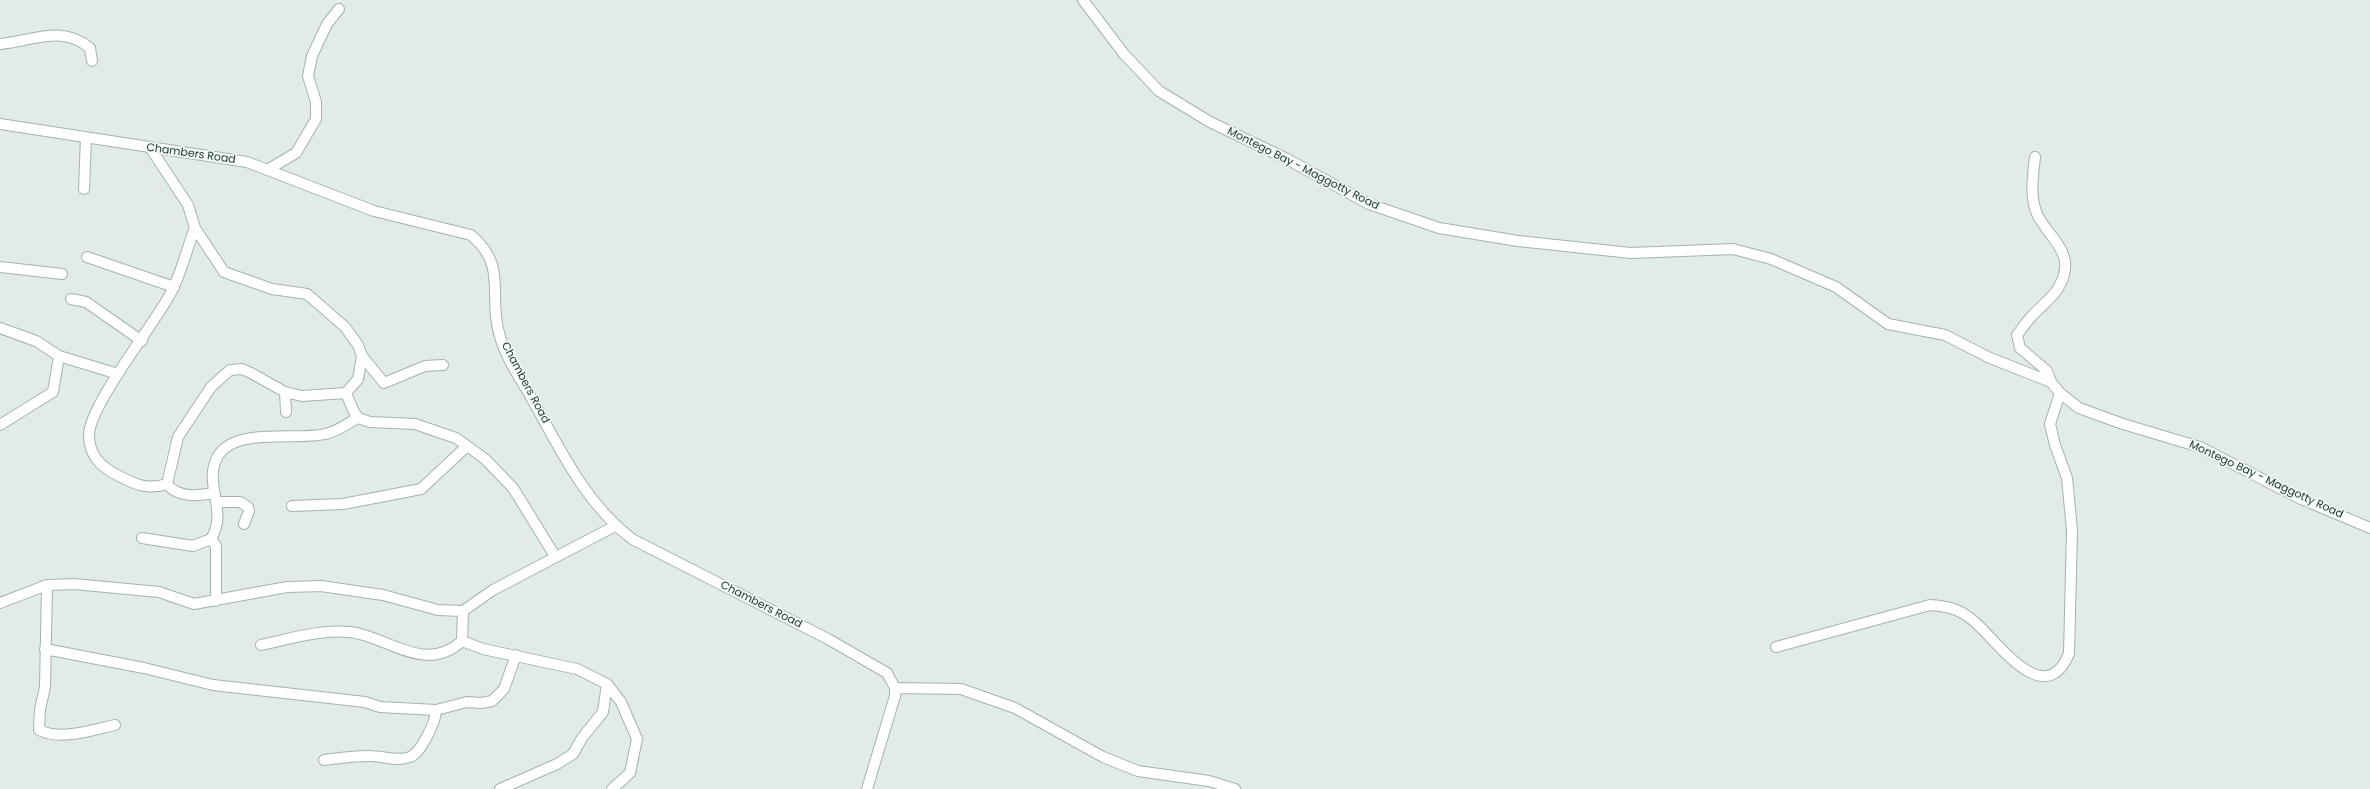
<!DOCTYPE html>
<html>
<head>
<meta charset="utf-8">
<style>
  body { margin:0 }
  canvas { display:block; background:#e1ebe7 }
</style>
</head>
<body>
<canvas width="2370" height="789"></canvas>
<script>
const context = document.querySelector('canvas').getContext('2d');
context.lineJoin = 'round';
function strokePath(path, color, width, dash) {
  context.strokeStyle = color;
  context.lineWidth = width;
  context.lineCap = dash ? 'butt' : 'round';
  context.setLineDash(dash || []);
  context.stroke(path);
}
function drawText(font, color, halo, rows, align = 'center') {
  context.font = font + ' Poppins,sans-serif';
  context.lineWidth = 3.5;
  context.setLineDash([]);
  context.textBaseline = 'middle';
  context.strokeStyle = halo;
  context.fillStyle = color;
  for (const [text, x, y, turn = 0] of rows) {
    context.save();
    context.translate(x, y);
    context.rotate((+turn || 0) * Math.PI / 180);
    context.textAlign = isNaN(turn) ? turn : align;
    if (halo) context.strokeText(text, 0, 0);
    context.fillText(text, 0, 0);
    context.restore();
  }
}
const minor = new Path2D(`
  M1083,0L1124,54L1159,91L1210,122L1287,159L1369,204L1439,228L1518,241L1631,253L1733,249L1771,259L1836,287L1888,324L1945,335L1990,358L2051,382L2060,393L2079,408L2123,424L2200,447L2301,499L2370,528
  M0,44C33,41 61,24 90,48L92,61
  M0,124L247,162L374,211L471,235C508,266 488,294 499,333C505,357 520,378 532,399C560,449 585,503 632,539L828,639L887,673L895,688V696L867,789
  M151,149L188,205L195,228L224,272L272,289L307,294L345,327L358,345L362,356L358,379L346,393L302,396L285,392L251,373L242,369L230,370L211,387L178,437L167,484C148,490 136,485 119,476C101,467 89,456 89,435C89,406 153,326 169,296C181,276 186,250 195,228
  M2035,157C2033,176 2029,198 2038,216C2052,242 2079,255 2057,290C2051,299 2040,307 2032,316C2026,322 2022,329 2017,335L2020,348L2047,371L2051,382
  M267,170L296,153L316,119V102L308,76L312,56L327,24L339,9
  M84,189L86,137
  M87,257L174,287
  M0,267L62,274
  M71,299L86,302L142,341
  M0,328L36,341L59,356L118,374
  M362,356L384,383L425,366L443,365
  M285,392L286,412
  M346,393L353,410L358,418L370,422L415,424L456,438L485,459L513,488L555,556
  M0,425L53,392L59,356
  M167,484C178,498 197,496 213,493
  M218,502H240L248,507L249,511L244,524
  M292,506L343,504L421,489L466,447
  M142,538L193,546L211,539C229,510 202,484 218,456C235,427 296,441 325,434C337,432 348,423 358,418
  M211,539L216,546V601
  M47,585L45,687L40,709L39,730C61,741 92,730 115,725
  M0,603L47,585L74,584L159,592L194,604L287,587L321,586L383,595L438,610L463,611L493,590L615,526
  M462,641L483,649L577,669L607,684L621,702L637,739L630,773L612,789
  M261,645C289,639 321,629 350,632C387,636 425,675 462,641L463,611
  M1776,647L1930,605C1945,606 1957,608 1970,618C1994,635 2043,714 2069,654L2072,530L2067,478L2055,445L2050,424L2060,393
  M45,649L144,668L213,685L365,702L380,707L436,710L467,702L481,703L492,701L504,689L516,655
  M895,688L961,689L1015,708L1103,757L1138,771L1209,781L1235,789
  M324,760C339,758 355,756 370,756C383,756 398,762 410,757C421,753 436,721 436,710
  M500,789L557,764L573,754L582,738L603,712L607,684`);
strokePath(minor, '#a4b3ae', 12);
strokePath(minor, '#fff', 10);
drawText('11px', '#213c36', '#f1f8f5', [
  ["Chambers Road",191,154,8],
  ["Montego Bay - Maggotty Road",1303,169,27],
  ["Chambers Road",525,383,62],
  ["Montego Bay - Maggotty Road",2266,480,25],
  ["Chambers Road",761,605,27]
]);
</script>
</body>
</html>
